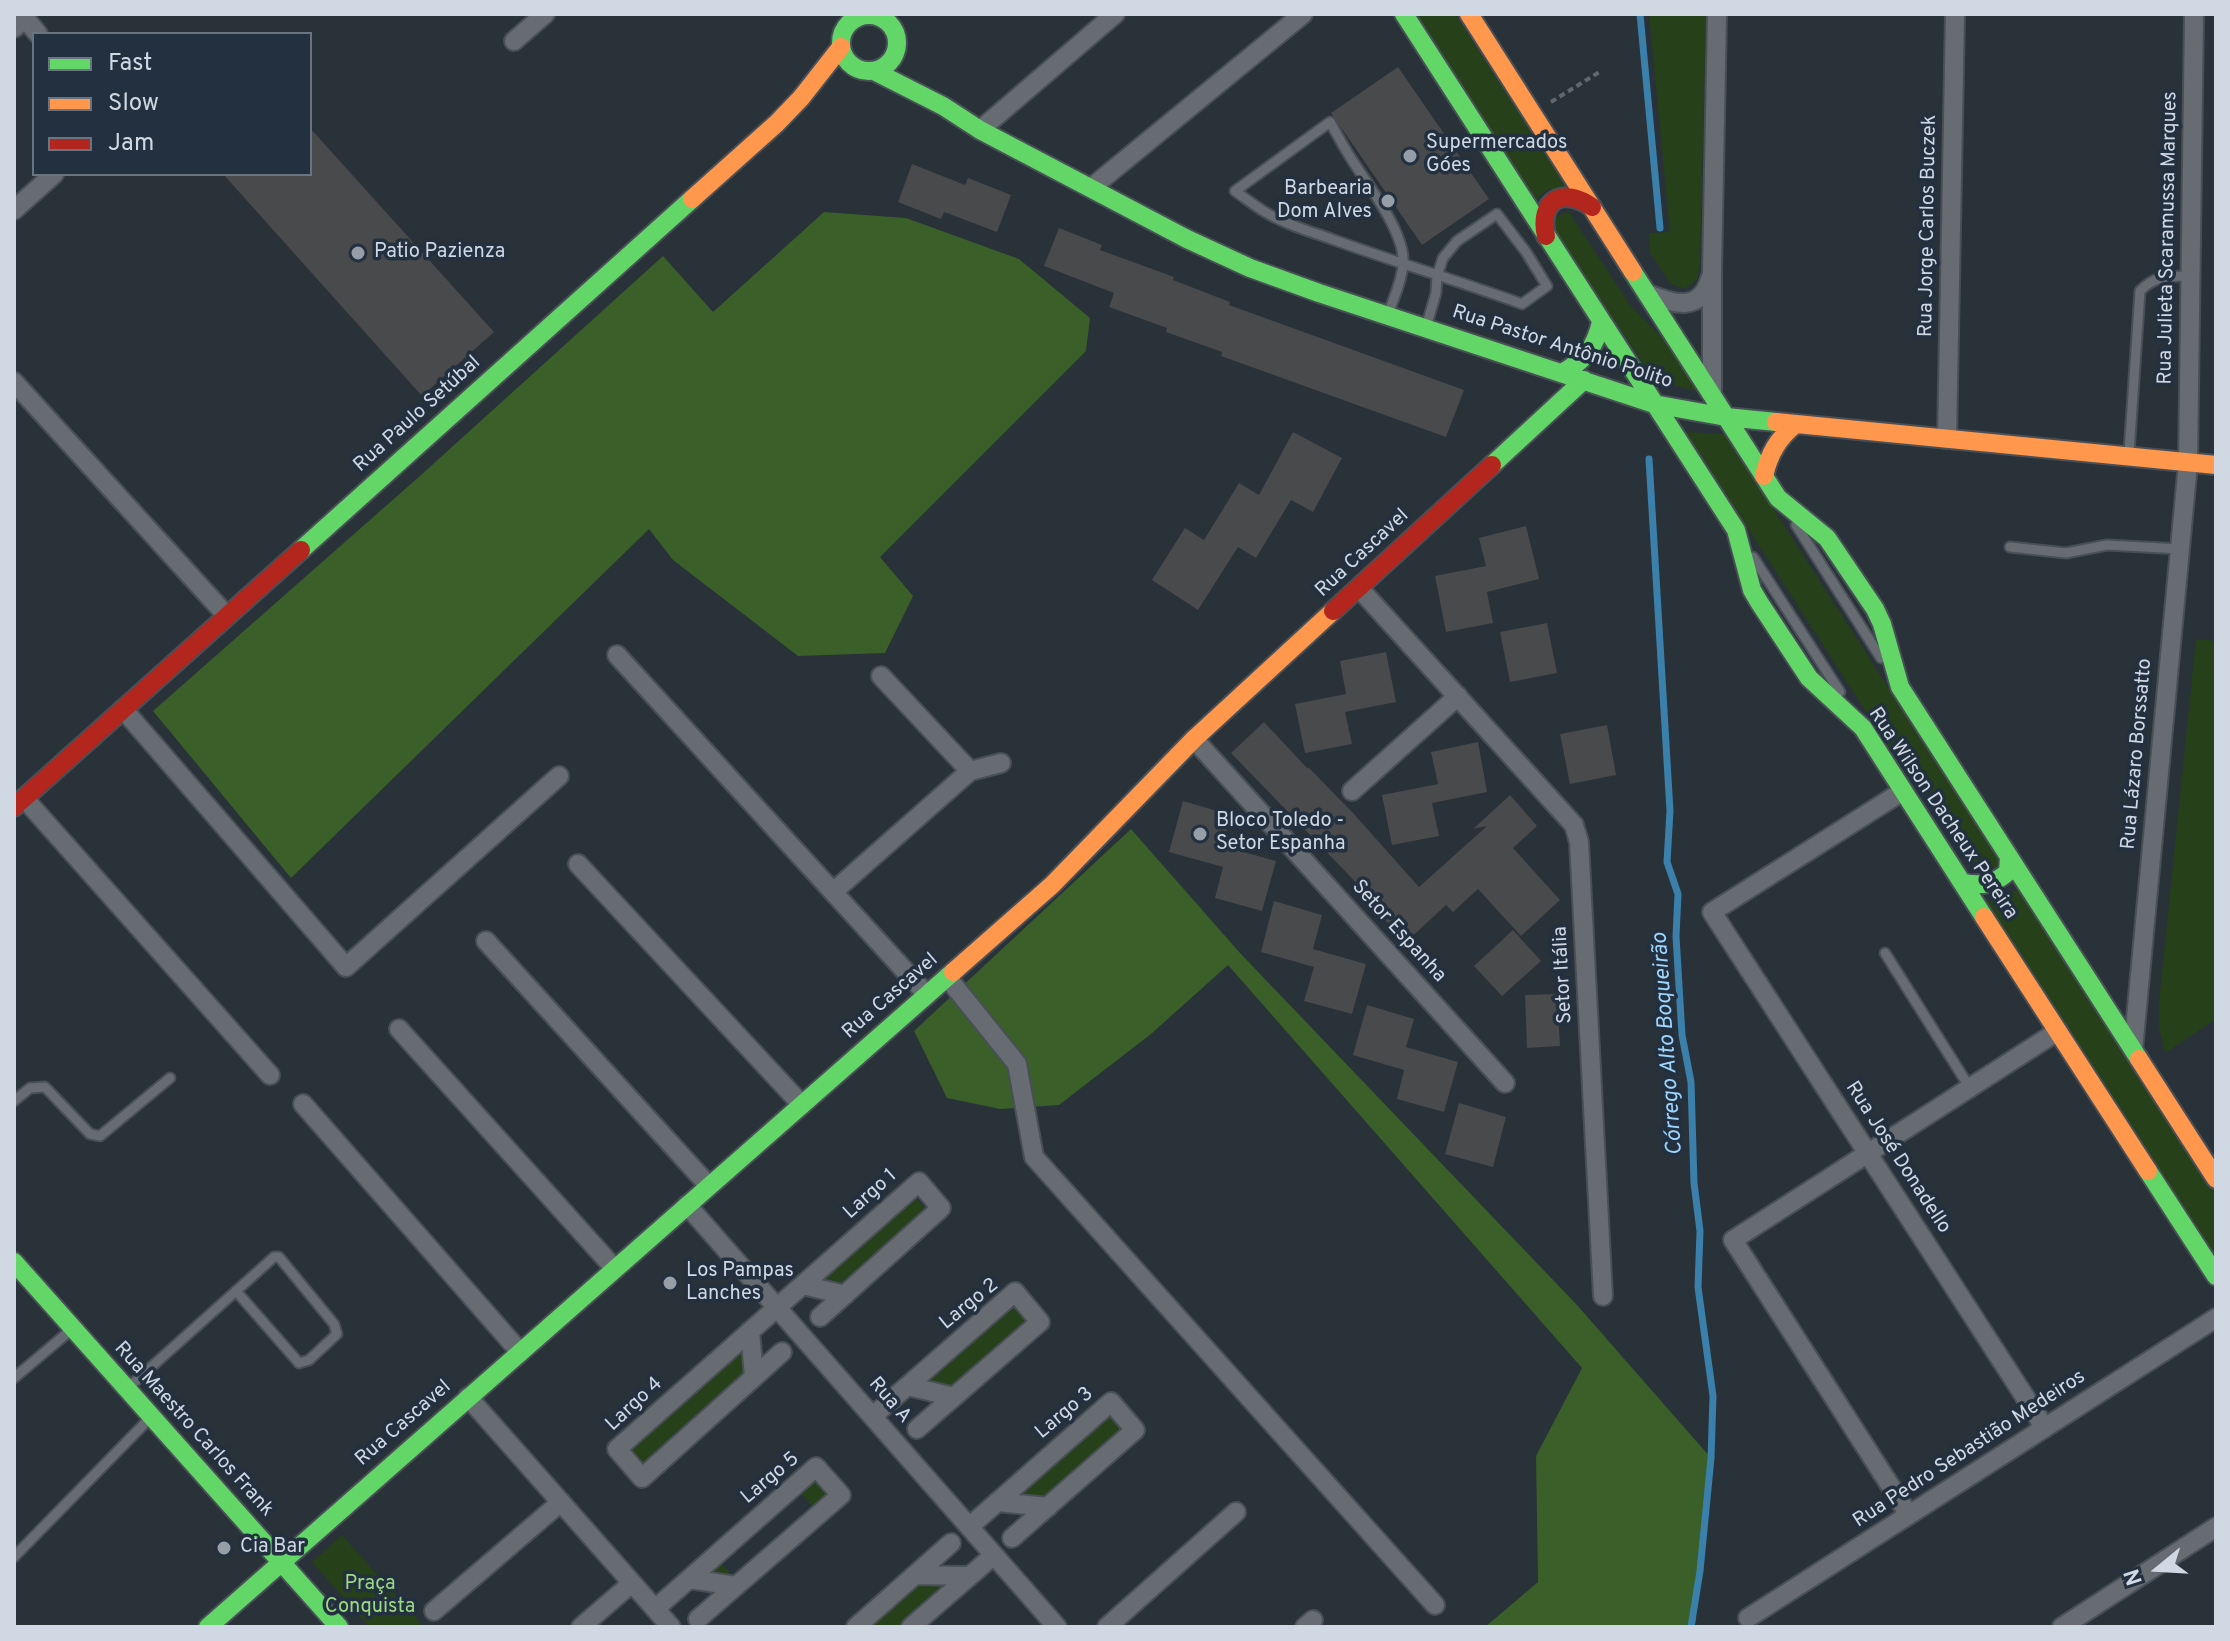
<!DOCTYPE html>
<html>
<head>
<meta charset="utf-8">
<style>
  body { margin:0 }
  #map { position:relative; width:2230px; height:1641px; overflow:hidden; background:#293139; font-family:Overpass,sans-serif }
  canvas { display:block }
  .frame { position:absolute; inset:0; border:16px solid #d0d9e3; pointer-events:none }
  .legend { position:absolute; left:32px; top:32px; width:280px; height:144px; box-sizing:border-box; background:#23303f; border:2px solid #687481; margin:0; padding:10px 14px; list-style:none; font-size:24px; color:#d0d9e3 }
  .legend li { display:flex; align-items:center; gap:16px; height:40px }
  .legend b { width:40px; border:2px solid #687481 }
  .north { position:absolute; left:2118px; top:1529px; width:80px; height:80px; -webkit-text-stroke:6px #23303f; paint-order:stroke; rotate:252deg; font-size:22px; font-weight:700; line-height:32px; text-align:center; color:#d0d9e3 }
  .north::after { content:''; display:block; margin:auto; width:28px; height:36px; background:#d0d9e3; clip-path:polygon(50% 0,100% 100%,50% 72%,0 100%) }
</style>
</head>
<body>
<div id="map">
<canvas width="2230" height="1641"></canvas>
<div class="frame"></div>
<ul class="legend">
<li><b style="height:10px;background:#63d668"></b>Fast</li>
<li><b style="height:10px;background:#ff974d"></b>Slow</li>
<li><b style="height:10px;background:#b3261e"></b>Jam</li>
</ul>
<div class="north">N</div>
</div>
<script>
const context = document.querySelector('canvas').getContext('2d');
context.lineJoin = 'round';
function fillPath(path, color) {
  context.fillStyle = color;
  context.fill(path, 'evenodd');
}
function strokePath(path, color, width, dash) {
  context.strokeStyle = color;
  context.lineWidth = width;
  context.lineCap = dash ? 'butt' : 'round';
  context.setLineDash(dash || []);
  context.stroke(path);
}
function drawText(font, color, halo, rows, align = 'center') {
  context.font = font + ' Overpass,sans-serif';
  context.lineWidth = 7;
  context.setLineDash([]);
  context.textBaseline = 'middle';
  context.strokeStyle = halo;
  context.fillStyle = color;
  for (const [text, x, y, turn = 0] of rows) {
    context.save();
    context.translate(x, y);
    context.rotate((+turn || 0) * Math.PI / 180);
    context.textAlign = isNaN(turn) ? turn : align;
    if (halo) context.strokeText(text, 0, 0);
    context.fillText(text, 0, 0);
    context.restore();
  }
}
fillPath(new Path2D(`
  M1417,14H1455L1566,187L1547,190L1535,200Z
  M1649,14H1706L1700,264L1697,280L1685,289L1671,284L1650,253L1649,233L1670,232Z
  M1569,212L1630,305L1665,341L1698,391L1655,381L1552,227C1554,218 1560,213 1569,212Z
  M1686,432L1725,434L1998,858L1997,867L1985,873L1981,872L1928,790L1894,755Z
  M2196,639L2216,641V1019L2165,1053L2159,1028V1002Z
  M2018,888L2216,1195V1257L1987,902L2004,898Z
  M915,1198L925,1208L840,1286L822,1282Z
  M1013,1303L1028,1320L952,1387L924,1381Z
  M742,1349L744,1376L642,1466L628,1450Z
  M1111,1411L1127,1429L1045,1501L1013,1498Z
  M816,1476L832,1495L735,1581L702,1575L719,1561L732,1575L812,1506L799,1491Z
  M342,1535L424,1627H369L312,1562Z
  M917,1583H950L900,1627H866Z`), '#26411a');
fillPath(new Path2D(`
  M824,212L906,218L1019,259L1090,318L1086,351L880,557L913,596L885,653L798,656L673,560L649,529L291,878L153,711L421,475L663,256L713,312Z
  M1131,829L1240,953L1577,1305L1711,1458L1695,1627H1485L1538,1582L1536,1456L1582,1368L1228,965L1151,1034L1059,1105L1000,1109L947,1098L914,1031Z`), '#3a5f29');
strokePath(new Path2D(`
  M1640,14L1660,228
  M1649,459L1670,811L1667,862L1678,894L1676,936L1682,1035L1691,1082L1694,1183L1700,1231L1698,1287L1713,1396L1711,1458L1700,1571L1691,1627`), '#3b7fab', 7);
fillPath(new Path2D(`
  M1398,67L1489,199L1422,245L1331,113Z
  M310,128L494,332L422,396L223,174H310Z
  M912,164L965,185L968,178L1011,195L997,232L944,212L941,219L898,202Z
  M1059,228L1102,245L1100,250L1174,277L1173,280L1230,302L1229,305L1464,390L1446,437L1221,356L1222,352L1166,332L1167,328L1109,307L1114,293L1044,266Z
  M1293,432L1342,458L1313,512L1291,500L1256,558L1238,547L1198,610L1152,580L1185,528L1204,540L1239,483L1259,495Z
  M1526,526L1539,579L1487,592L1493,623L1446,632L1435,576L1486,566L1479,538Z
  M1547,623L1557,673L1510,682L1500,632Z
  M1386,652L1396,702L1345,712L1352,744L1305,753L1295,704L1346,694L1340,661Z
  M1264,722L1308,769V767L1353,813L1419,887L1487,826L1473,829L1510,795L1537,826L1513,848L1560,900L1521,936L1478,889L1453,912L1446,905L1405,943L1366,897L1368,895L1231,753Z
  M1607,725L1616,775L1570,784L1560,734Z
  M1478,742L1487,792L1432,803L1439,836L1392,845L1382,795L1438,784L1431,752Z
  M1183,801L1231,815L1222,846L1276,861L1262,911L1215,898L1223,867L1169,852Z
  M1274,901L1322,915L1313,949L1366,964L1352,1014L1304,1001L1314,967L1261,952Z
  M1513,930L1541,961L1502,996L1474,966Z
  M1557,994L1560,1046L1527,1048L1525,995Z
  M1367,1005L1414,1019L1406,1047L1458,1062L1444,1112L1397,1099L1404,1070L1353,1055Z
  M1459,1103L1506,1117L1493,1167L1445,1154Z`), '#494a4c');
const lane = new Path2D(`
  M1389,312C1394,297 1402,281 1403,264C1406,234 1368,185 1352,160C1344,148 1337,134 1330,122L1235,191C1245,198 1255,206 1265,212C1288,226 1316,233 1340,242C1401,264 1462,282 1522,304L1547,286L1526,252L1497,214L1457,241L1443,258L1437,276L1436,293L1427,324
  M2129,453L2140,291C2155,275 2170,276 2190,276
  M1796,525L1881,658
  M2010,547L2066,553L2107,545L2180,549
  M1753,557L1840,692
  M1885,953L1970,1088
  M14,1101L30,1088L45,1087L90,1134L100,1136L170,1078
  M14,1378L72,1329
  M130,1386L274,1257H279L334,1324L337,1334L309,1360L299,1363L236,1291
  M14,1557L149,1419`);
const street = new Path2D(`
  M14,28L25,18L38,34
  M514,41L545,14
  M980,130L1115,14
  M1091,188L1303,14
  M14,210L54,174
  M1648,294C1673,304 1700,313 1710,279
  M14,382L227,616
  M1712,392V272L1717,14
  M1947,439L1955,14
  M1359,588L1574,825L1579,842L1603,1296
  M617,655L927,995
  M881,676L970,771
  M123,709L346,967L559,776
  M1194,739L1505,1083
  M1352,791L1458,696
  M1903,791L1712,912L2045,1428
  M24,798L270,1075
  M578,864L802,1105
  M833,892L970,771L1001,763
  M486,941L709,1186
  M947,977L1017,1064L1034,1157L1435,1605
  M399,1029L615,1269
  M2133,1050L2188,463L2194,14
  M303,1104L520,1352
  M687,1205L1057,1627
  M803,1285L845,1295
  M750,1331L754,1376
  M782,1352L642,1478L617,1449L919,1182L941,1208L820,1317
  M908,1386L954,1397
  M468,1397L671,1627
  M873,1416L1015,1292L1040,1322L917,1429
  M997,1502L1048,1507
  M1909,1515L1733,1240L2058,1031
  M969,1527L1111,1402L1135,1430L1012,1538
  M915,1575L969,1576
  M689,1579L736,1586
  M655,1609L816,1467L841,1495L698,1619
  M434,1611L561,1502
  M1748,1618L2216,1318
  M581,1627L632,1583
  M856,1627L951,1543
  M911,1627L994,1555
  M1107,1627L1236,1512
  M1305,1627L1313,1620
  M2062,1627L2216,1527`);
const fast = new Path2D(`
  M1404,14L1736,530L1752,590L1759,602L1809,678L1863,728L1984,917
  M841 43a28 28 0 1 1 56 0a28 28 0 1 1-56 0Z
  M874,71L943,106L980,130L1187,239L1250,268L1319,293L1654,404L1726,417L1776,422
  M1633,272L1778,498L1827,538L1875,609L1882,624L1900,687L2139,1059
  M1562,373C1585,360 1595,348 1601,322
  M1492,465L1584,380
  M301,550L692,199
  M1963,883C1982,886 1993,885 2008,872L2009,857
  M2148,1171L2216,1276
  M14,1262L339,1627
  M208,1627L953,972`);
const slow = new Path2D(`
  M1469,14L1633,272
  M692,199L777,123L801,98L841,47
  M1776,422L2216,465
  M1764,476C1769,454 1778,438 1796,424
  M1984,917L2148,1171
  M953,972L1052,885L1194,739L1333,611
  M2139,1059L2216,1179`);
const jam = new Path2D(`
  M1546,236C1538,200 1563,186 1592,207
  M1333,611L1492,465
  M14,807L301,550`);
strokePath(lane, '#484f56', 13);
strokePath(street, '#484f56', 22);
strokePath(fast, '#484f56', 22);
strokePath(slow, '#484f56', 22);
strokePath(jam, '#484f56', 22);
strokePath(new Path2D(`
  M1551,102L1601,71`), '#62676e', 4, [6, 4]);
strokePath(lane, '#676c73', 9);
strokePath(street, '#676c73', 18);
strokePath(fast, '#63d668', 18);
strokePath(slow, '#ff974d', 18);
strokePath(jam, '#b3261e', 18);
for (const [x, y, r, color] of [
  [1410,156,8,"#969ea8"],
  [1388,201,8,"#969ea8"],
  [358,253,8,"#969ea8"],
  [1200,834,8,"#969ea8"],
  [670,1283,8,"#969ea8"],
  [224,1548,8,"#969ea8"]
]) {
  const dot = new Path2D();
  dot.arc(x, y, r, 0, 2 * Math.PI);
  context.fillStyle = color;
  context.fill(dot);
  strokePath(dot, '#23303f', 3);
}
drawText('20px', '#d0d9e3', '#23303f', [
  ["Supermercados",1426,144],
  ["Góes",1426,167],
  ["Barbearia",1372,190,"right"],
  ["Dom Alves",1372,213,"right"],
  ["Patio Pazienza",374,253],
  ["Bloco Toledo -",1216,822],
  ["Setor Espanha",1216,845],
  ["Los Pampas",686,1272],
  ["Lanches",686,1295],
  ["Cia Bar",240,1548]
], 'left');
drawText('20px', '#d0d9e3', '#23303f', [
  ["Rua Jorge Carlos Buczek",1929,226,-89],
  ["Rua Julieta Scaramussa Marques",2169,238,-89],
  ["Rua Pastor Antônio Polito",1562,348,18],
  ["Rua Paulo Setúbal",418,415,-42],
  ["Rua Cascavel",1363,554,-43],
  ["Rua Lázaro Borssatto",2138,754,-85],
  ["Rua Wilson Dacheux Pereira",1942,814,56],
  ["Setor Espanha",1398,932,48],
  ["Setor Itália",1564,975,-93],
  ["Rua Cascavel",891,997,-41],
  ["Rua José Donadello",1897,1158,57],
  ["Largo 1",871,1195,-42],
  ["Largo 2",970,1305,-39],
  ["Rua A",889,1401,49],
  ["Largo 4",635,1405,-43],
  ["Largo 3",1065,1414,-40],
  ["Rua Cascavel",404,1424,-41],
  ["Rua Maestro Carlos Frank",193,1430,48],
  ["Rua Pedro Sebastião Medeiros",1970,1450,-33],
  ["Largo 5",771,1479,-40]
]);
drawText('20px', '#9dd981', '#23303f', [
  ["Praça",370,1585],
  ["Conquista",370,1608]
]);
drawText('italic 22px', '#9ed5fd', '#23303f', [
  ["Córrego Alto Boqueirão",1669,1044,-94]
]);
</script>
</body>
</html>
